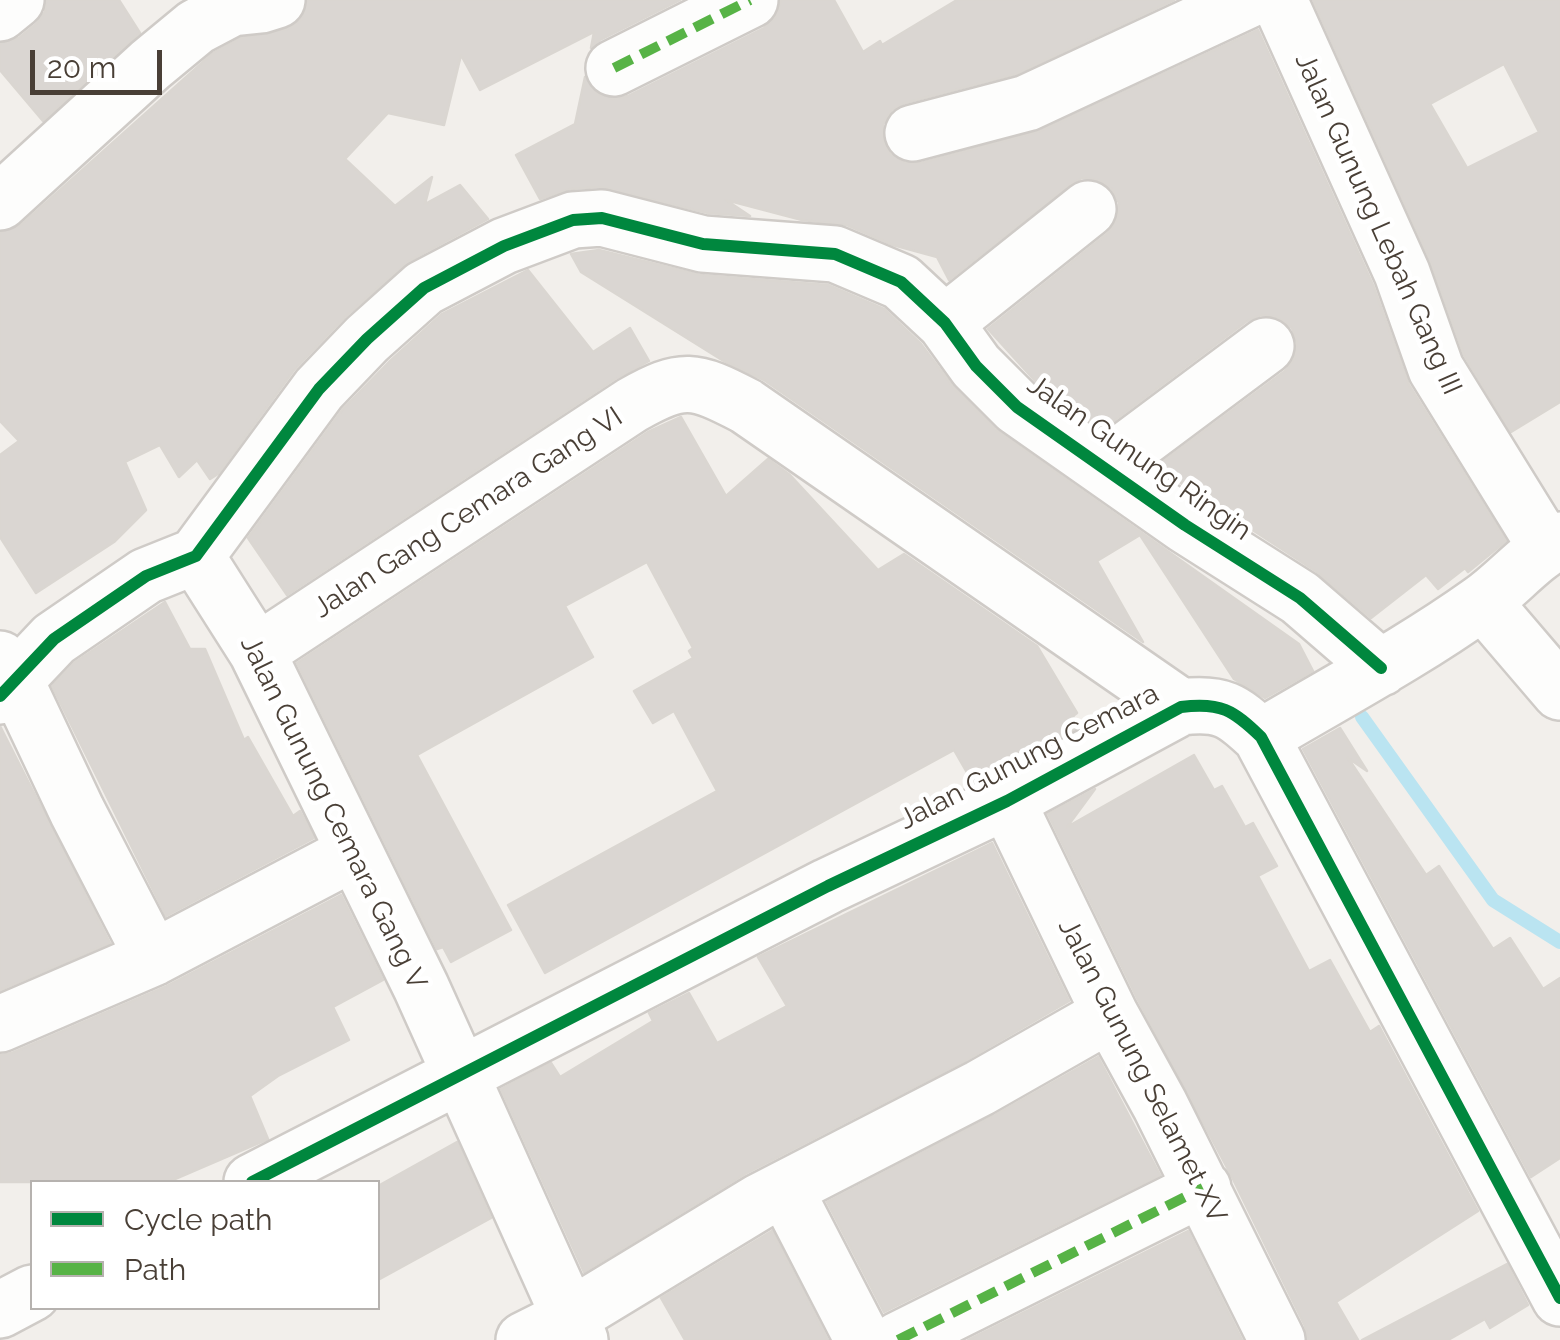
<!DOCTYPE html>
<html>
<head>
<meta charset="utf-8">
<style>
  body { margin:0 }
  #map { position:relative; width:1560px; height:1340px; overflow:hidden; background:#f2efeb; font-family:Raleway,sans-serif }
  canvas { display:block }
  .legend { position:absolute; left:30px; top:1180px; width:350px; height:130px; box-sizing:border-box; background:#fff; border:2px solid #b6b2af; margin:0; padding:12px 18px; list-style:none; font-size:30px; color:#493f36 }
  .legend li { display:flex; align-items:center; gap:20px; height:50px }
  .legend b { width:50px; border:2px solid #b6b2af }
  .scale { position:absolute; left:30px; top:50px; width:132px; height:45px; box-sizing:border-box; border:5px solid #493f36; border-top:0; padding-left:12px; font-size:30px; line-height:35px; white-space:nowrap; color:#493f36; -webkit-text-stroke:8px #fff; paint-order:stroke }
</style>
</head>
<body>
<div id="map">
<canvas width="1560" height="1340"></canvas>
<ul class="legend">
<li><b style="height:12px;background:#00873e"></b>Cycle path</li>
<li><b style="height:12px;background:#57b346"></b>Path</li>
</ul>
<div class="scale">20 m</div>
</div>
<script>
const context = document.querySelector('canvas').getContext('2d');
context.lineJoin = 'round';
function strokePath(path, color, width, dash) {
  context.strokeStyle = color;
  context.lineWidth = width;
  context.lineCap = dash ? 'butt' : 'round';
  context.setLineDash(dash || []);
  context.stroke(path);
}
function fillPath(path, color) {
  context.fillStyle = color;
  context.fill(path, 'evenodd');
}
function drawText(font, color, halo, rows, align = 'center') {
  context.font = font + ' Raleway,sans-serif';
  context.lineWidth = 9;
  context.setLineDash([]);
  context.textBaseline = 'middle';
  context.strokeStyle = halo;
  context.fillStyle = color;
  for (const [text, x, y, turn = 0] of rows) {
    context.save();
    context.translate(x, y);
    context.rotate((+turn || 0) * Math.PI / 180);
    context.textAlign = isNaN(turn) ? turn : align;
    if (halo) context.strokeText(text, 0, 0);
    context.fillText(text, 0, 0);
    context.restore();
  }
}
strokePath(new Path2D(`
  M1362,717L1493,900L1560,942`), '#bae4f1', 14);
const building = new Path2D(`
  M46,0H119L140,33L43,121L0,70V43L19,38L36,24L45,12Z
  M307,0H680L600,40L591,48L594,32L480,90L461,55L444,125L388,113L345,159L395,206L432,177L425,204L460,185L488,219L409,261L346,316L294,370L218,474L210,479L197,460L179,477L160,445L125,462L146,510L114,542L36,593L0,537V455L19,441L0,421V232L21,225L213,53L241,38L287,29L301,20Z
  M781,0H834L863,52L880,41L882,45L957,0H1174L1016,74L905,103L892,110L883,124V140L890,154L906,163H921L1040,131L1258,30L1373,285L1409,385L1506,541L1468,572L1465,568L1438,589L1426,575L1371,618L1317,572L1159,469L1157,466L1285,371L1294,359L1297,343L1292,328L1277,317L1261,315L1247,321L1103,429L1037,383L988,329L1108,233L1117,219L1119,203L1112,189L1098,180L1082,178L1069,185L949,280L937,257L893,245L847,225L802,220L726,200L750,216L708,213L600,187L570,189L540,199L516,155L575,124L585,77L598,94L613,99L628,96L764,28L776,16Z
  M1313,0H1560V402L1511,432L1464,355L1430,260ZM1504,64L1539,132L1467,168L1430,104Z
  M599,250L700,275L828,285L884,309L921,344L954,388L995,429L1299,644L1313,671L1265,698L1234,679L1140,535L1097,561L1143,642L764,380L722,360L581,272L571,254Z
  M528,270L593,352L630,328L649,361L615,379L287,595L248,538L343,409L389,362L442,314Z
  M681,417L726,496L768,459L790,475L878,570L904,554L1037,646L1077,713L1073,716L1079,727L973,783L954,750L545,973L508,905L717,791L674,711L653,723L634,691L693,658L689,651L693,648L647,562L565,606L593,657L417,755L511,930L451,962L443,947L437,949L297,663L648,432Z
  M165,602L190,649H205L244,740L248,737L293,816L300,811L314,838L166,916L52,686L74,663Z
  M0,726L110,943L0,990Z
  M1340,728L1367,771L1348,758L1426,875L1439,866L1493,949L1510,938L1543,989L1560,978V1158L1531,1177L1303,749Z
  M1194,755L1214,790L1222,786L1245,827L1253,823L1277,866L1258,876L1309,971L1330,960L1370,1032L1379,1026L1478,1211L1336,1302L1358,1340H1308L1305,1326L1231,1175L1138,1000L1048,814L1095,789L1067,827Z
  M992,843L1069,1001L965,1061L745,1174L584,1272L501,1089L551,1063L560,1077L653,1021L649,1013L689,993L717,1043L787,1006L758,957Z
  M341,895L383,980L333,1007L349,1040L278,1076L250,1096L268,1139L168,1182H0V1055L12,1053L165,987Z
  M1098,1057L1160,1175L884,1312L827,1202L995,1115Z
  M457,1142L491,1218L378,1280V1186Z
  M772,1231L828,1340H685L661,1298Z
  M1188,1231L1242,1340H968Z
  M1507,1264L1528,1305L1490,1328L1485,1319L1448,1340H1362Z`);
fillPath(building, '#dad6d2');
strokePath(building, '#dad6d1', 2.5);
const minor = new Path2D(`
  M1279,0L1402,273L1436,369L1546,547
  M0,13L16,0
  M614,68L750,0
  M913,133L1027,103L1248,0
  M0,202L150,65L196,27L232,8L261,5L277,0
  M945,323L1088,209
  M1104,467L1266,346
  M196,556L257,652L421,987L580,1340
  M1483,602L1560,692
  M257,652L632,405C683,376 694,379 746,406L1181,707
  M0,659L16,682L77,811L153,958
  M0,696L54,639L146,576L196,556L319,389L367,339L424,288L504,246L573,220L602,218L703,244L835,254L901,282L945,323L976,366L1017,407L1185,525L1300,598L1381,668
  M1261,737C1335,693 1411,653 1481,603C1508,584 1530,556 1560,540
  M1007,801L1110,1014L1160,1105L1277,1340
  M0,1024L153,958L355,852
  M252,1182L828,886L1007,801L1181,707C1221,702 1233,710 1261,737L1560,1298
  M785,1189L863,1340
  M0,1310L32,1293
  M524,1340L568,1318L759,1202L980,1088L1110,1014
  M898,1340L1203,1188`);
strokePath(minor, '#cfcbc7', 60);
strokePath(minor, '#fdfdfc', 55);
strokePath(new Path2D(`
  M614,68L750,0
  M898,1340L1203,1188`), '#57b346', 10, [20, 10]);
strokePath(new Path2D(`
  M0,696L54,639L146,576L196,556L319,389L367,339L424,288L504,246L573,220L602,218L703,244L835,254L901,282L945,323L976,366L1017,407L1185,525L1300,598L1381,668
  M252,1182L828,886L1007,801L1181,707C1221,702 1233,710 1261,737L1560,1298`), '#00873e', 12);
drawText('28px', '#493f36', '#fff', [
  ["Jalan Gunung Lebah Gang III",1378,224,66],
  ["Jalan Gunung Ringin",1139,458,35],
  ["Jalan Gang Cemara Gang VI",468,513,-33],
  ["Jalan Gunung Cemara",1029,757,-27],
  ["Jalan Gunung Cemara Gang V",333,813,64],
  ["Jalan Gunung Selamet XV",1142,1071,63]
]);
</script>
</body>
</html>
